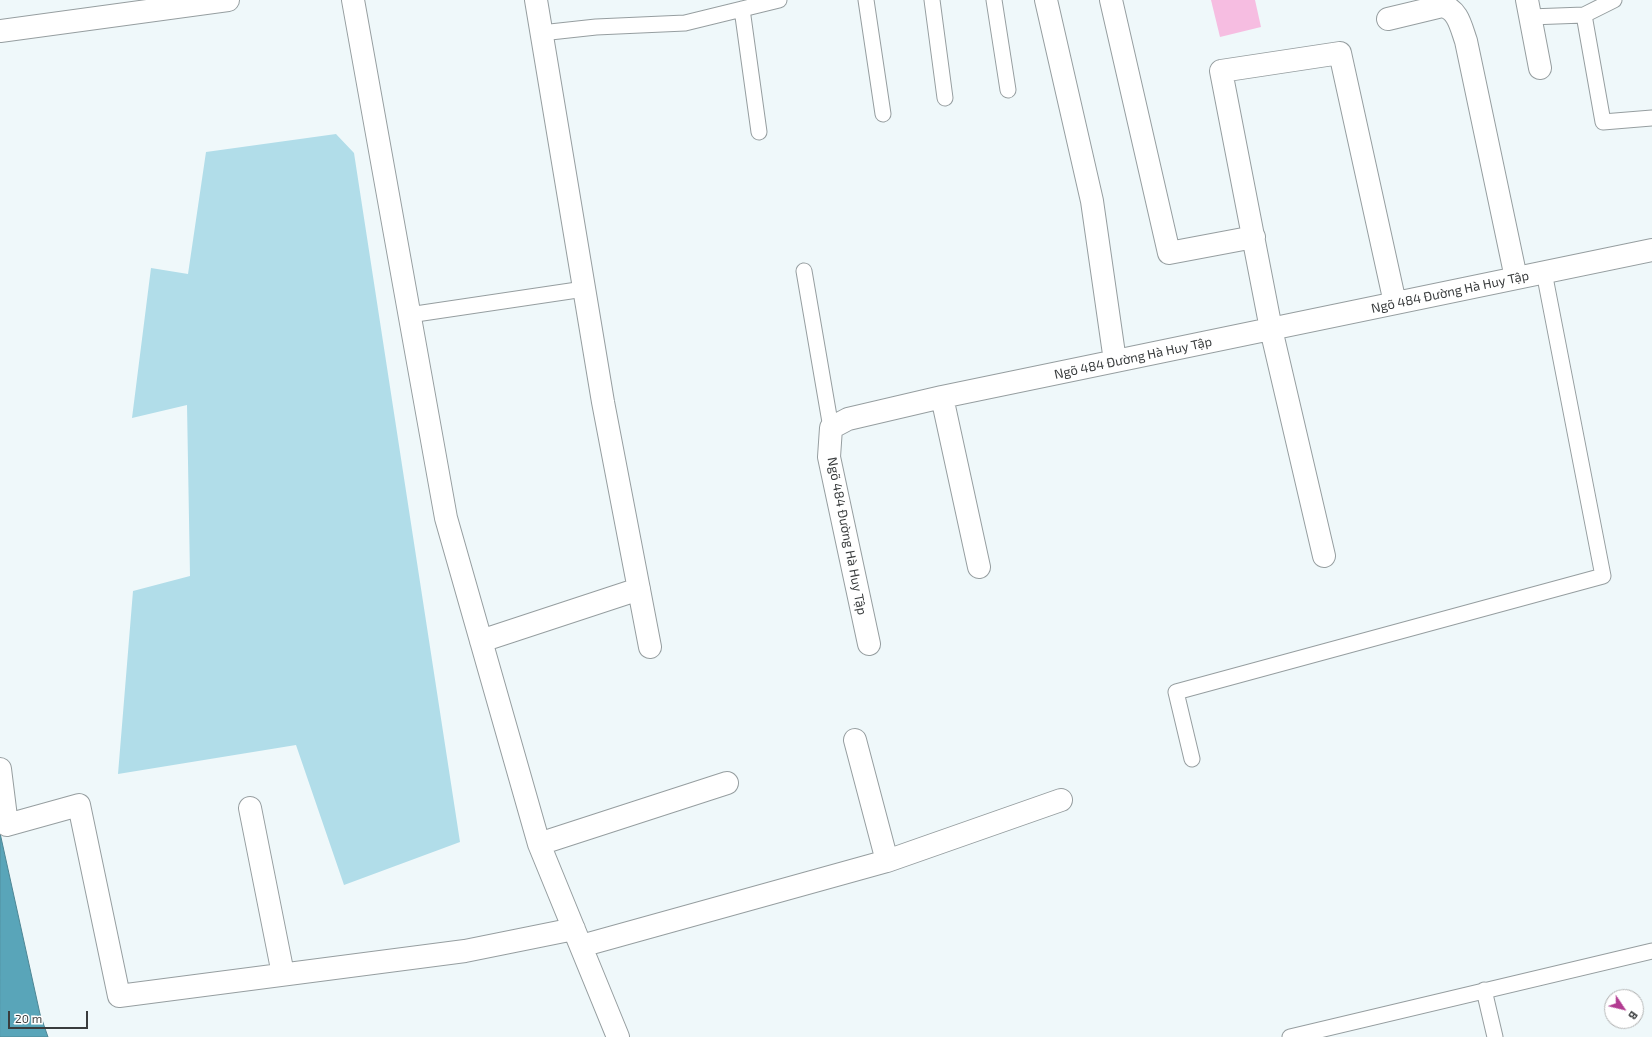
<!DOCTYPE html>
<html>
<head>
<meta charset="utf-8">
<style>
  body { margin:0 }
  #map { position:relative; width:1652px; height:1037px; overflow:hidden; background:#eff8fa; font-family:"Exo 2",sans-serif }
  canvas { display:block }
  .north { position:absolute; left:1604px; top:989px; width:40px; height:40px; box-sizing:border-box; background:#fff; border:1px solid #b0b1b1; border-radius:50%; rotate:125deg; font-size:11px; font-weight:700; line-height:16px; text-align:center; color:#393c3d }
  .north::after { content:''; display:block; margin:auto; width:14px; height:18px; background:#b23b91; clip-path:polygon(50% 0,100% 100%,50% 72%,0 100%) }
  .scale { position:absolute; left:8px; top:1011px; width:80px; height:18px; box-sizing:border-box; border:2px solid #393c3d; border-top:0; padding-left:5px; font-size:12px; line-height:14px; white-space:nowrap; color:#393c3d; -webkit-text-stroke:3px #fff; paint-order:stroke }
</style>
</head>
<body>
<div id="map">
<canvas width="1652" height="1037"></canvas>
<div class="north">B</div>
<div class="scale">20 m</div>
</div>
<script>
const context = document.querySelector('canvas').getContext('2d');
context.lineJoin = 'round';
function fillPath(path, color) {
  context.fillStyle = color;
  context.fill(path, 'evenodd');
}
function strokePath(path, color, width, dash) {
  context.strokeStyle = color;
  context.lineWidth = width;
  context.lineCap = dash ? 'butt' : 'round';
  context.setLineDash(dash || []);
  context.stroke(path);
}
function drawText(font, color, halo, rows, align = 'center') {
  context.font = font + ' "Exo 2",sans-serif';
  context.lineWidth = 4;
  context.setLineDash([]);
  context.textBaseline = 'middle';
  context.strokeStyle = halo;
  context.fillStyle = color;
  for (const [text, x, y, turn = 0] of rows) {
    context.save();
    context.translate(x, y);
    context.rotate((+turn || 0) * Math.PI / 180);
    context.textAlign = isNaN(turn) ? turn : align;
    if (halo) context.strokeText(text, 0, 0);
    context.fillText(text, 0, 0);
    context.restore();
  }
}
fillPath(new Path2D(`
  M336,134L354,153L460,842L344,885L296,745L118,774L133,591L190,576L187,405L132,418L151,268L188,274L206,152Z`), '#b1dde9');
const water = new Path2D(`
  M0,833L40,1014L48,1037H0Z`);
fillPath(water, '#59a5b9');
strokePath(water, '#4f8694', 1);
fillPath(new Path2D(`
  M1211,0H1255L1261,27L1220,37Z`), '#f6bde1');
const service = new Path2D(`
  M866,0L883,114
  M932,0L945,98
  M994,0L1008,90
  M742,9L759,132
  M1584,15L1614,0
  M1530,17L1584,15L1603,122L1652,118
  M541,33L596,27L685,23L779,0
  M804,271L831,428
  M409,315L584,289
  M1192,759L1176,692L1603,576L1544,272
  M1484,990L1495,1037
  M1290,1037L1652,951`);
const minor = new Path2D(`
  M353,0L446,518L539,844L618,1037
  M536,0L603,402L650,647
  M1046,0L1092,201L1115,361
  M1111,0L1169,253L1254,237
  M1527,0L1540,68
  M1388,19L1442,6C1458,9 1461,27 1466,41L1516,278
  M942,397L979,567
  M1324,556L1271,329L1221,71L1340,53L1395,303
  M481,641L639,589
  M869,644L829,457L831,428L848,419L942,397L1652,250
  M855,740L887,861
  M0,769L7,825L79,805L119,996L465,951L574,929
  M250,808L283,974
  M539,844L727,783
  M581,946L887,861L1061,800`);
const tertiary = new Path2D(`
  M0,31L228,0`);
strokePath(service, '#969ea0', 17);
strokePath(minor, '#969ea0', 24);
strokePath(tertiary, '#969ea0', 24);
strokePath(service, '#fff', 15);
strokePath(minor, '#fff', 22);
strokePath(tertiary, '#fff', 22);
drawText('13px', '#393c3d', '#fff', [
  ["Ngõ 484 Đường Hà Huy Tập",1450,292,-12],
  ["Ngõ 484 Đường Hà Huy Tập",1133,358,-12],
  ["Ngõ 484 Đường Hà Huy Tập",847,536,79]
]);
</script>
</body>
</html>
